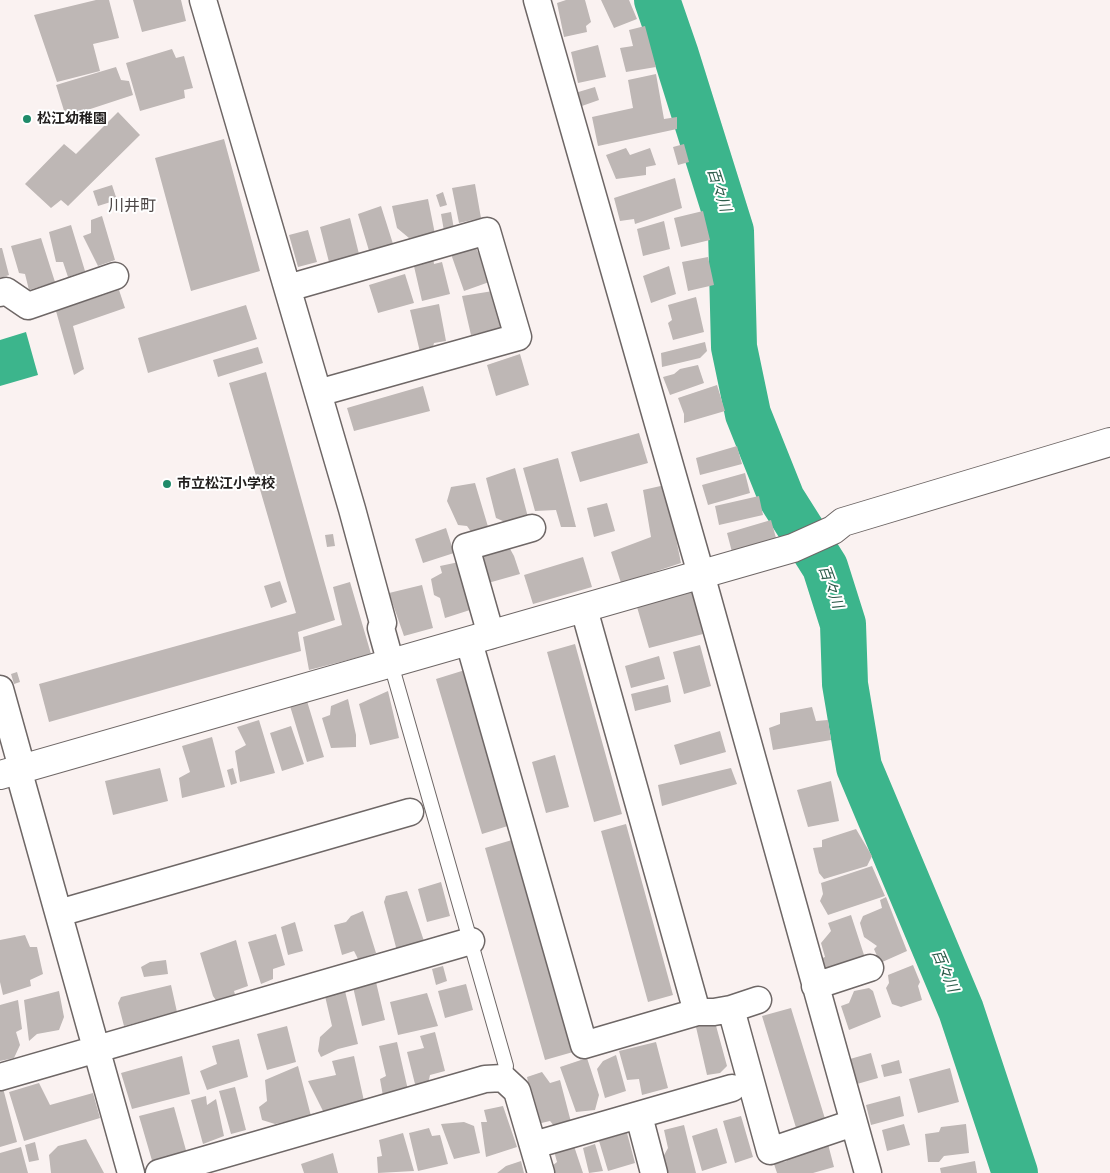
<!DOCTYPE html>
<html>
<head>
<meta charset="utf-8">
<style>
  body { margin:0 }
  canvas { display:block; background:#faf2f1 }
</style>
</head>
<body>
<canvas width="1110" height="1173"></canvas>
<script>
const context = document.querySelector('canvas').getContext('2d');
context.lineJoin = 'round';
function fillPath(path, color) {
  context.fillStyle = color;
  context.fill(path, 'evenodd');
}
function strokePath(path, color, width, dash) {
  context.strokeStyle = color;
  context.lineWidth = width;
  context.lineCap = dash ? 'butt' : 'round';
  context.setLineDash(dash || []);
  context.stroke(path);
}
function drawText(font, color, halo, rows, align = 'center') {
  context.font = font + ' Poppins,"Noto Sans JP",sans-serif';
  context.lineWidth = 4;
  context.setLineDash([]);
  context.textBaseline = 'middle';
  context.strokeStyle = halo;
  context.fillStyle = color;
  for (const [text, x, y, turn = 0] of rows) {
    context.save();
    context.translate(x, y);
    context.rotate((+turn || 0) * Math.PI / 180);
    context.textAlign = isNaN(turn) ? turn : align;
    if (halo) context.strokeText(text, 0, 0);
    context.fillText(text, 0, 0);
    context.restore();
  }
}
fillPath(new Path2D(`
  M26,332L38,375L0,386V340Z`), '#3cb58c');
strokePath(new Path2D(`
  M657,0L676,55L731,231L734,347L748,414L782,499L825,567L843,624L845,684L859,767L961,1010L1015,1173`), '#3cb58c', 46);
fillPath(new Path2D(`
  M96,0H109L119,38L93,44L100,71L57,82L34,15Z
  M133,0H181L186,21L142,32Z
  M566,0H585L591,22L586,26L587,32L564,37L557,3Z
  M601,0H629L637,19L614,28Z
  M645,26L656,67L626,72L620,48L633,46L629,30Z
  M598,45L606,77L578,83L571,52Z
  M172,49L176,58L184,56L193,88L184,90L185,98L140,111L126,63Z
  M116,67L121,80L129,81L133,95L66,117L56,85Z
  M656,74L664,119L677,117V129L598,146L592,117L633,108L628,80Z
  M595,87L599,100L579,107L575,93Z
  M118,112L140,135L68,206L61,200L51,208L25,184L64,144L76,154Z
  M224,139L260,271L191,291L155,158Z
  M684,144L689,162L678,165L673,147Z
  M626,148L630,155L650,148L656,165L646,167V175L616,179L606,155Z
  M675,178L682,208L635,224L634,219L620,221L614,198Z
  M475,184L481,218L459,223L452,188Z
  M112,185L117,200L98,206L93,191Z
  M443,192L447,205L440,207L436,195Z
  M428,199L435,234L409,238L397,228L392,206Z
  M381,206L394,247L370,254L358,214Z
  M703,211L710,240L681,247L674,218Z
  M451,212L454,229L444,231L441,214Z
  M102,216L115,260L98,266L83,236L91,233V220Z
  M350,218L359,254L329,262L320,227Z
  M664,221L670,249L643,256L637,229Z
  M71,225L85,271L68,277L63,262H56L49,232Z
  M308,230L317,262L298,267L289,235Z
  M41,238L55,282L29,290L25,274L19,273L11,246Z
  M475,246L492,281L464,291L451,254Z
  M0,248H2L9,275L0,278Z
  M433,257L434,264L442,262L450,294L422,301L413,262Z
  M708,257L714,285L688,291L682,262Z
  M669,266L676,294L651,303L643,276Z
  M405,274L414,303L378,313L369,285Z
  M119,290L125,308L73,326L84,369L74,375L56,311Z
  M493,291L505,322L500,328L471,335L462,296Z
  M696,297L704,332L673,340L668,323L672,320L668,305Z
  M439,304L446,341L434,343L432,350L420,352L410,310Z
  M246,305L257,339L148,373L138,338Z
  M705,342L707,351L700,358L662,367L661,353Z
  M258,347L263,363L218,377L213,360Z
  M520,354L529,385L496,396L487,365Z
  M698,365L704,383L670,395L663,377L674,374L680,369Z
  M266,372L335,620L298,632L301,651L49,722L39,684L296,613L229,383Z
  M717,385L725,411L684,423V414L678,398Z
  M423,386L430,411L354,431L347,408Z
  M639,433L648,463L580,482L571,452Z
  M737,446L742,464L700,475L696,458Z
  M558,458L576,527H561L556,510L535,511L523,468Z
  M515,468L529,521L512,525L496,518L486,478Z
  M745,473L750,493L708,505L702,485Z
  M475,483L489,530L474,536L467,526L458,525L447,501L451,487Z
  M665,485L681,563L621,583L611,552L651,537L643,490Z
  M759,496L763,515L719,525L715,506Z
  M607,503L615,531L594,537L587,508Z
  M771,520L776,538L732,552L727,533Z
  M446,528L454,553L423,563L415,539Z
  M333,534L335,546L327,547L325,535Z
  M509,547L514,556L520,574L488,583L481,553Z
  M583,557L592,587L533,604L524,575Z
  M459,562L470,610L445,618L440,598L434,595L431,579L442,573L440,566Z
  M280,581L287,602L271,608L264,586Z
  M350,582L371,654L309,670L303,637L342,625L333,587Z
  M422,585L433,628L404,636L389,593Z
  M692,592L703,634L649,648L637,607Z
  M575,644L622,814L594,822L547,652Z
  M700,645L711,686L684,694L673,652Z
  M659,656L665,679L631,688L625,666Z
  M465,670L511,825L482,834L436,679Z
  M17,672L20,682L14,684L11,674Z
  M668,685L671,702L635,711L631,694Z
  M388,691L399,738L370,745L359,704Z
  M348,699L356,735V747L331,748L322,718L330,715L331,706Z
  M307,701L324,757L307,762L290,706Z
  M812,707L816,721L828,720L831,740L773,750L769,728L780,724V713Z
  M259,720L275,773L240,782L235,751L246,745L237,727Z
  M291,726L304,764L282,771L270,733Z
  M720,731L726,752L680,765L674,745Z
  M212,737L225,787L182,798L179,778L190,772L182,746Z
  M555,755L569,807L546,813L532,762Z
  M160,768L168,801L113,815L105,781Z
  M233,768L237,783L231,785L227,770Z
  M731,768L737,784L662,806L658,785Z
  M831,781L839,821L808,827L797,790Z
  M626,824L673,995L648,1002L601,831Z
  M856,829L872,856L867,866L824,879L819,873L813,848L822,847V840Z
  M512,840L573,1052L545,1060L485,848Z
  M872,866L885,896L828,915L820,901L823,894L821,883Z
  M441,882L450,916L427,922L418,889Z
  M407,891L424,941L397,951L384,902L386,896Z
  M886,897L907,951L880,963L874,949L877,946L864,937L860,923L863,916L882,908L880,900Z
  M363,911L376,953L358,959L354,951L342,955L334,925L346,922L351,916Z
  M851,915L865,958L831,970L823,966L820,959L825,957L821,943L831,931L828,923Z
  M295,922L303,951L288,955L281,927Z
  M276,934L285,965L273,969V979L261,984L248,942Z
  M25,935L30,947H37L43,974L30,980L31,986L3,995L0,982V940Z
  M236,940L248,986L234,991L236,998L218,1003L213,996L200,953Z
  M166,960L168,974L144,977L141,967L150,962Z
  M913,965L920,982L918,986L922,1000L901,1007L892,1004L886,988L889,983L888,975Z
  M443,966L447,981L436,985L432,969Z
  M376,982L385,1020L362,1026L353,987Z
  M466,984L473,1010L445,1018L438,991Z
  M171,985L177,1012L124,1026L118,1003L121,997Z
  M869,988L873,991L881,1017L849,1030L841,1006L849,1003L854,991Z
  M59,991L64,1017L59,1030L37,1034L29,1041L24,1000Z
  M345,991L358,1044L338,1049L321,1057L318,1051L320,1037L332,1026L325,996Z
  M427,993L438,1026L398,1035L390,1002Z
  M18,1000L22,1029L16,1032L20,1045L14,1058L0,1061V1005Z
  M791,1008L826,1122L797,1131L762,1016Z
  M715,1022L727,1066L720,1073L707,1075L696,1027Z
  M287,1026L296,1062L267,1070L257,1034Z
  M435,1032L445,1071L430,1075L428,1084L416,1088L407,1052L424,1048L420,1036Z
  M239,1039L248,1077L207,1090L200,1071L217,1064L212,1046Z
  M397,1042L408,1090L383,1096L380,1079L386,1076L379,1046Z
  M656,1042L668,1088L642,1095L639,1079L627,1080L619,1051Z
  M871,1053L878,1078L857,1084L850,1059Z
  M616,1055L626,1091L605,1098L597,1069L603,1061Z
  M182,1056L190,1094L132,1109L121,1073Z
  M354,1056L364,1101L324,1113L308,1081L336,1075L332,1061Z
  M587,1058L599,1095L595,1110L576,1112L560,1067Z
  M899,1060L902,1073L884,1077L881,1065Z
  M298,1066L311,1116L275,1124L262,1120L259,1107L267,1101L265,1080Z
  M950,1068L959,1102L918,1113L909,1079Z
  M542,1072L550,1083L560,1080L571,1122L555,1127L550,1121L537,1124L527,1077Z
  M39,1083L50,1105L93,1093L100,1118L24,1141L9,1092Z
  M235,1087L246,1130L231,1134L219,1091Z
  M3,1088L17,1142L0,1147V1089Z
  M206,1096L207,1105L216,1099L224,1136L203,1144L191,1100Z
  M900,1096L904,1116L871,1125L866,1105Z
  M503,1106L517,1147L486,1157L481,1122H487L484,1110Z
  M174,1107L187,1154L153,1164L139,1116Z
  M741,1116L753,1157L735,1163L723,1121Z
  M464,1122L474,1126L480,1153L454,1159L441,1124Z
  M904,1124L910,1145L887,1151L882,1130Z
  M966,1124L969,1153L944,1156L939,1162H928L925,1134L939,1132L941,1127Z
  M684,1125L696,1173H665L663,1157L668,1148L664,1130Z
  M429,1128L432,1136L440,1135L448,1164L418,1171L409,1133Z
  M717,1128L727,1163L702,1171L692,1136Z
  M403,1133L414,1171L378,1173L377,1157L382,1156L379,1140Z
  M627,1133L635,1163L608,1171L599,1141Z
  M86,1139L104,1173H51L49,1155L58,1146Z
  M35,1142L39,1160L29,1162L25,1145Z
  M595,1144L603,1171L589,1173L583,1148Z
  M828,1144L834,1167L813,1173H777L774,1164L787,1161L786,1155Z
  M574,1146L583,1173H554L552,1166L557,1162L554,1151Z
  M21,1147L28,1173H0V1153Z
  M333,1153L338,1173H304L301,1164Z
  M521,1161L524,1173H497L506,1166Z
  M975,1161L977,1173H941L940,1168Z`), '#beb7b5');
const service = new Path2D(`
  M391,664L506,1066L503,1078`);
const minor = new Path2D(`
  M203,0L352,509L383,623L381,628L391,664
  M537,0L701,574L868,1173
  M288,288L487,231L518,337L318,393
  M0,293L6,291L28,306L115,276
  M491,635L466,547L532,528
  M469,642L584,1045L697,1012L584,609
  M0,689L22,768
  M18,769L131,1173
  M59,913L410,812
  M815,986L870,968
  M731,1009L758,1000
  M697,1012H714L731,1009L770,1151L853,1123
  M0,1077L471,941
  M639,1116L654,1173
  M534,1145L732,1088
  M159,1173L485,1079L503,1078L517,1091L541,1173`);
const tertiary = new Path2D(`
  M0,775L793,548L833,530L843,522L1110,442`);
strokePath(service, '#6e6766', 16);
strokePath(minor, '#6e6766', 29);
strokePath(tertiary, '#6e6766', 30);
strokePath(service, '#fff', 14);
strokePath(minor, '#fff', 26);
strokePath(tertiary, '#fff', 28);
for (const [x, y, r, color] of [
  [27,119,5,"#1f8b6a"],
  [167,484,5,"#1f8b6a"]
]) {
  const dot = new Path2D();
  dot.arc(x, y, r, 0, 2 * Math.PI);
  context.fillStyle = color;
  context.fill(dot);
  strokePath(dot, '#fff', 2);
}
drawText('bold 14px', '#221f1e', '#fff', [
  ["松江幼稚園",37,119],
  ["市立松江小学校",177,484]
], 'left');
drawText('italic 15px', '#2c5c4a', '#fff', [
  ["百々川",718,190,72],
  ["百々川",830,587,70],
  ["百々川",944,971,67]
]);
drawText('16px', '#4e4847', '#fff', [
  ["川井町",132,207]
]);
</script>
</body>
</html>
